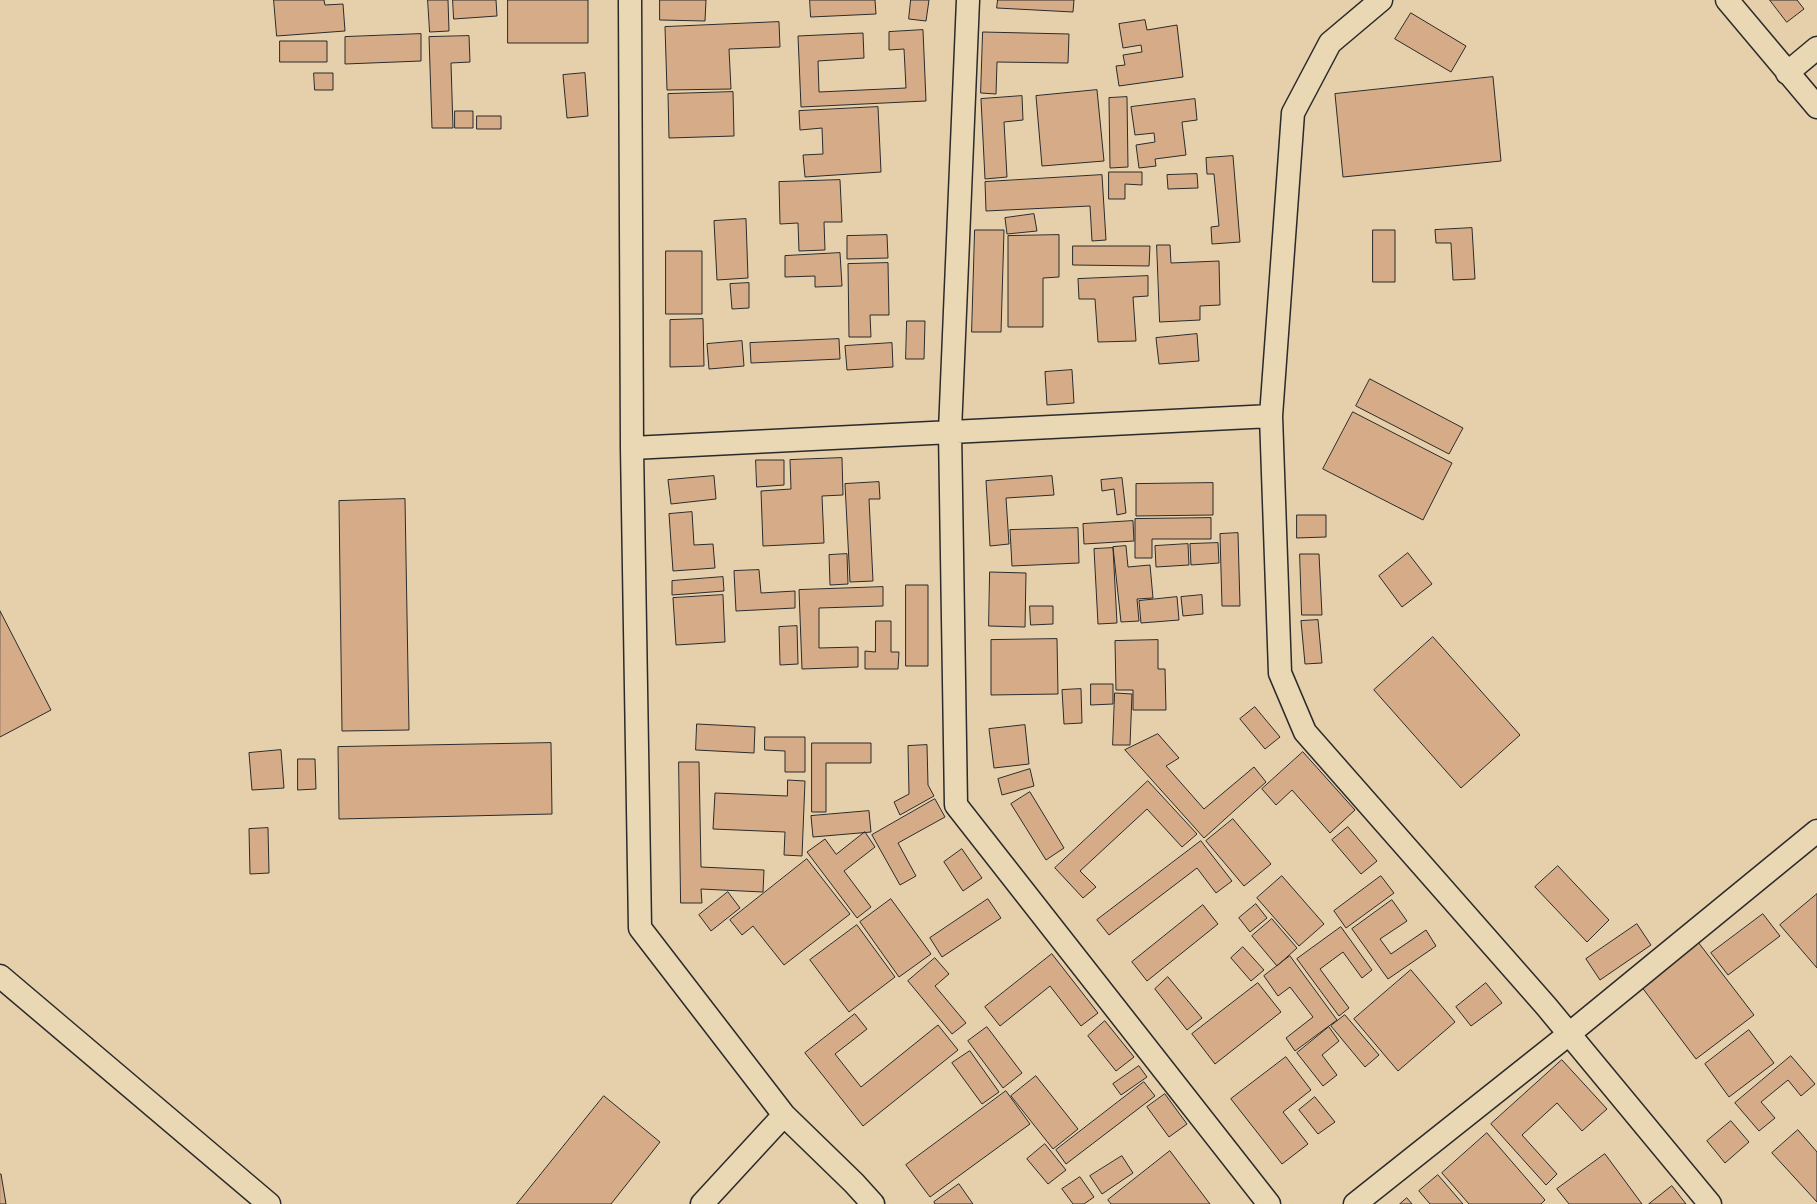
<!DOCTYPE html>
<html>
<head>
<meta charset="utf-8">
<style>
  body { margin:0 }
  canvas { display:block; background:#e6d0ac }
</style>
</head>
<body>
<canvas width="1817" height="1204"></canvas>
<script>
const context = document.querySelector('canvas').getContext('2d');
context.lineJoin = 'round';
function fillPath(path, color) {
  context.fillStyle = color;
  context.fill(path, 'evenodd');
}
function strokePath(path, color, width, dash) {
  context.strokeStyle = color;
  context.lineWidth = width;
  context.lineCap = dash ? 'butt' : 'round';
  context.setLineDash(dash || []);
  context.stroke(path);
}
const building = new Path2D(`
  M274,0H324L325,5L343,4L345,31L277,36Z
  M428,0H448L449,31L430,32Z
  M453,0H496L497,16L454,19Z
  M508,0H588V43H508Z
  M660,0H706L705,21L660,20Z
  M810,0H875L876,14L811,17Z
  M911,0H929L926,21L909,19Z
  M998,0H1074L1073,12L997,8Z
  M1770,0H1797L1804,9L1787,22Z
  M1411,13L1466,46L1451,72L1395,39Z
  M1145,20L1147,30L1177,25L1183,77L1119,86L1116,66L1125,65L1123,55L1142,52L1141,45L1123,48L1119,24Z
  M779,22L780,47L729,49L731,89L667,90L665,27Z
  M923,30L926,101L801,107L798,36L863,33L864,58L818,61L819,92L906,88L904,49L889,50V32Z
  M983,32L1069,34L1068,63L997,62L996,94L981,93Z
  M421,34V61L345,64V37Z
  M469,36L470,62L451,63L453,128H432L429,37Z
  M280,41H327V62H280Z
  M314,73H333V90H315Z
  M585,73L588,116L567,118L563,75Z
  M1493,77L1501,161L1343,177L1335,94Z
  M1097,90L1104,161L1042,166L1036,96Z
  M733,92L734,136L669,138L668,94Z
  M1022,96L1023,120L1004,122L1007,177L985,179L981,99Z
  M1127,97L1128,167L1110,168L1109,98Z
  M1195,99L1197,120L1182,122L1186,155L1155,159L1156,166L1139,168L1136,145L1155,142L1154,133L1135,135L1131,107Z
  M878,107L881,172L805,177L803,155L823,154L822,128L800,130L799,111Z
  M455,111H473V128H455Z
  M477,116H501V129H477Z
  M1233,156L1240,242L1212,244L1211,227L1219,226L1214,174H1207L1206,158Z
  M1109,172H1142V185L1125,184V199H1109Z
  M1197,174L1198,188L1168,189L1167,175Z
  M1102,175L1106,240L1092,241L1090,206L986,211L985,182Z
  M840,180L842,222H824L825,250L799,251L798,223L780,224L779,182Z
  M1034,214L1037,231L1007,234L1005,218Z
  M746,219L748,278L717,280L714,221Z
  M1472,228L1475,279L1453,280L1451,243H1436L1435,230Z
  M975,230H1004L1001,332H972Z
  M1373,230H1395V282H1373Z
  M887,235L888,258L847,259V236Z
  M1059,235V277L1043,278V327H1008V236Z
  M1157,245H1170L1171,263L1219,261L1220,305L1200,306V320L1160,322Z
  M1073,246H1150L1149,266L1073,265Z
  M666,251H702V314H666Z
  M840,253L842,286L815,287V276L785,277V256Z
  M888,263L889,315H870L871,337H849L848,264Z
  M1148,276V296L1133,297L1136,341L1098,342L1095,299H1079L1078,279Z
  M749,283V308L732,309L730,284Z
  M703,319L704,366L670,367V320Z
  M907,321H925L924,359H906Z
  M1197,334L1199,361L1159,364L1156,338Z
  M839,339L840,359L751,363L750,343Z
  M742,341L744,366L709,369L707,344Z
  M892,343L893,367L847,370L845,346Z
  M1072,370L1074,403L1047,405L1045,372Z
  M1370,379L1463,428L1449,454L1356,406Z
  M1353,412L1452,463L1423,520L1323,469Z
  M842,458L843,495L822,496L824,543L763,546L761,491L791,489L790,460Z
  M756,460H784V485L757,487Z
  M714,476L716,499L671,504L668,480Z
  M1052,476L1054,495L1006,498L1009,544L990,546L986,481Z
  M1122,478L1126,513L1117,515L1114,489L1102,491L1101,480Z
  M879,482L880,499H869L873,581L850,582L845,484Z
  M1213,483V515L1136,516V484Z
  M405,499L409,730L342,731L339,501Z
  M692,512L694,545L713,544L715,568L673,571L669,514Z
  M1297,515H1326V537L1297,538Z
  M1211,518V539H1152V558H1135V519Z
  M1133,521L1134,541L1084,544L1083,524Z
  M1078,528L1079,563L1012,566L1010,530Z
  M1238,533L1240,606H1222L1220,534Z
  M1218,543L1219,563L1191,565L1190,544Z
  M1188,544L1189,565L1156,567L1155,546Z
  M1126,546L1128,567L1150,565L1153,598L1137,599L1139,621L1121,622L1113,547Z
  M1113,548L1117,623L1098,624L1094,549Z
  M1408,553L1432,584L1402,607L1379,576Z
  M847,554L848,584L830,585L829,555Z
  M1300,554H1319L1322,615H1302Z
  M759,570L761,593L795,591V608L736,611L734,571Z
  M990,572L1026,573L1025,627L989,626Z
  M723,577L724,591L672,595V581Z
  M906,585H928V666H906Z
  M883,587V606L819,608V648L858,647V667L802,669L799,590Z
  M723,595L725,642L676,645L673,598Z
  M1202,595L1203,614L1183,616L1181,597Z
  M1177,597L1179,620L1141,623L1139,601Z
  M1030,606H1053V624L1031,625Z
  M0,611L51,710L0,737Z
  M1318,620L1322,663L1305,664L1301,621Z
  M876,621H891V652H899L898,669H865V651L875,652Z
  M797,626L798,664L780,665L779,627Z
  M1433,637L1520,735L1461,788L1374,690Z
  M1057,639L1058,694L991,695V640Z
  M1158,640V669H1165L1166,710H1133V690H1116L1115,641Z
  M1091,684H1113V704L1091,705Z
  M1081,689L1082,723L1064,724L1062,690Z
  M1115,693L1132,694L1130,745H1113Z
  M1255,707L1280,737L1265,749L1240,719Z
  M697,724L755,727L754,753L696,750Z
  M1025,725L1029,764L994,768L989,729Z
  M1158,734L1179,758L1166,766L1204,809L1254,767L1266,782L1204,838L1125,750Z
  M765,737H805V772H785V751L765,750Z
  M551,743L552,814L339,819L338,747Z
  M812,743H871V763H826V812H812Z
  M927,745L928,785L934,796L900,815L894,802L909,794L908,746Z
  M281,750L284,788L252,790L249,753Z
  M1303,752L1355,810L1330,833L1292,790L1276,805L1262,789Z
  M298,759H315L316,789L298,790Z
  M679,762H699L701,867L764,870L763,892L701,889L702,903H681Z
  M1030,769L1034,786L1002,795L998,779Z
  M788,780L805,781L802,856L784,855L785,832L713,829L715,793L787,796Z
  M1148,781L1197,834L1182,847L1147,809L1080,871L1096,887L1083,898L1055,868Z
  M1030,792L1064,848L1046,860L1011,804Z
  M935,799L945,817L898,843L916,876L900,885L872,835Z
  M869,811L871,832L813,837L811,816Z
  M1233,819L1271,864L1244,886L1206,841Z
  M1348,827L1377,861L1361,874L1332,840Z
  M268,828L269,873L250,874L249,829Z
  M865,832L875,847L844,871L871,907L857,918L807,852L825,839L836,854Z
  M1201,841L1232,881L1216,893L1197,868L1109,935L1097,920Z
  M962,849L982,878L963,891L944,862Z
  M807,859L850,914L784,965L753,926L742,935L730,920Z
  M1558,866L1609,920L1587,942L1535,887Z
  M1282,876L1324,924L1299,946L1257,898Z
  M1381,876L1394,893L1346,928L1334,911Z
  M728,892L740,908L711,931L699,915Z
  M1817,894V968L1780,925Z
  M891,899L931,954L899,977L860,922Z
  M988,899L1001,918L942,957L930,938Z
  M1392,900L1407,921L1380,939L1391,954L1426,930L1436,946L1388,979L1352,929Z
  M1256,904L1267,918L1250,932L1239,918Z
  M1203,905L1218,924L1147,981L1132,962Z
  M1763,914L1780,936L1728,975L1711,953Z
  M1272,919L1297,948L1277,966L1252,936Z
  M1637,924L1651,945L1600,980L1586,959Z
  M857,925L895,977L849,1012L810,960Z
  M1341,927L1372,970L1362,978L1343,952L1320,969L1349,1008L1339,1016L1297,959Z
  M1698,942L1754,1015L1696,1059L1641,986Z
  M1243,947L1264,970L1251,981L1231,958Z
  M1052,954L1098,1013L1081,1026L1050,986L1000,1026L985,1007Z
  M1290,956L1337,1020L1295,1051L1286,1038L1313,1017L1290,987L1278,996L1264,976Z
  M935,958L949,974L935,986L966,1023L952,1034L908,981Z
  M1411,970L1455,1022L1398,1071L1354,1019Z
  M1168,977L1202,1018L1187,1030L1155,989Z
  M1258,983L1281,1012L1215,1064L1192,1034Z
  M1486,983L1502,1003L1471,1026L1456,1007Z
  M855,1014L867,1029L835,1054L861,1087L938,1025L958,1050L863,1126L805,1053Z
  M1345,1015L1379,1055L1365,1067L1331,1026Z
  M1105,1021L1134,1057L1116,1071L1088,1036Z
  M987,1027L1022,1073L1003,1088L968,1041Z
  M1329,1027L1339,1041L1322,1055L1337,1075L1323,1086L1297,1053Z
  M1749,1030L1774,1063L1729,1097L1705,1064Z
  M970,1051L999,1092L982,1104L952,1063Z
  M1791,1056L1815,1084L1801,1096L1788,1080L1761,1102L1775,1118L1759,1131L1735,1103Z
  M1286,1057L1311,1090L1283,1112L1308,1144L1282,1164L1231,1099Z
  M1562,1060L1607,1109L1582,1131L1557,1103L1522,1135L1557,1174L1546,1185L1491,1124Z
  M1139,1066L1147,1077L1121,1095L1113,1084Z
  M1036,1076L1078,1129L1053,1149L1011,1096Z
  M1144,1082L1155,1096L1066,1164L1056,1150Z
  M1006,1091L1030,1124L930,1197L906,1165Z
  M1165,1094L1187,1124L1169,1137L1147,1107Z
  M604,1096L660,1142L611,1204H517Z
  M1315,1097L1335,1122L1318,1134L1299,1110Z
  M1731,1121L1749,1142L1725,1163L1707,1141Z
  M1798,1130L1817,1152V1202L1772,1153Z
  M1487,1133L1545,1200L1541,1204H1469L1442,1173Z
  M1045,1144L1066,1170L1048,1184L1027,1159Z
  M1170,1151L1210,1204H1111L1108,1200Z
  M1605,1154L1642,1204H1569L1557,1189Z
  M1122,1156L1133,1173L1102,1194L1090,1176Z
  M0,1174H1L6,1204H0Z
  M1438,1175L1463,1204H1430L1419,1191Z
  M1080,1177L1094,1197L1084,1204H1073L1062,1189Z
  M959,1184L973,1204H935L934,1202Z
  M1672,1186L1686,1204H1649Z
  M1407,1198L1412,1204H1400Z`);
fillPath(building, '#d5ac87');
strokePath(building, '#2b2b2b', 1);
const minor = new Path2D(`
  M630,0L632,448L1271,416L1280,673L1305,732L1546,1006L1710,1204
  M968,0L950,431L956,805L1269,1204
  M1727,0L1817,107
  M1787,73L1817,48
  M1271,416L1293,113L1330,43L1381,0
  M632,448L640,928L784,1115L854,1183L873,1204
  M702,1204L784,1115
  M1355,1204L1569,1034L1817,831`);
const secondary = new Path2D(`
  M0,976L269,1204`);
strokePath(minor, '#2b2b2b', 25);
strokePath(secondary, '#2b2b2b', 25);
strokePath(minor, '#ead8b5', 22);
strokePath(secondary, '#ead8b5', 22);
</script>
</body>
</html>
